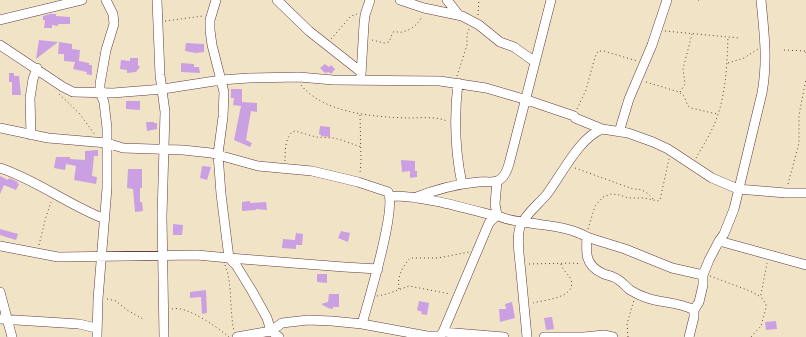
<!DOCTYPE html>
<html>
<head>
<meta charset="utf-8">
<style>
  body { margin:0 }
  canvas { display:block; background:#f1e3c5 }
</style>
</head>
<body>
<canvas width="806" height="337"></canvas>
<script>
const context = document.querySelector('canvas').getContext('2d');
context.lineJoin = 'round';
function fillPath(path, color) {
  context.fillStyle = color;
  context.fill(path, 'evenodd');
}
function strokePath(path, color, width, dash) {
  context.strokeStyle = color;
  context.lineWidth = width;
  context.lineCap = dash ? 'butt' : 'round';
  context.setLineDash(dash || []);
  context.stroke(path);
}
fillPath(new Path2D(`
  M50,14H56V16L70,17V24H58V26L52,25V28H44L45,20H43V16Z
  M39,40L58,42L36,59Z
  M59,42L72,44V49L80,50L79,61L89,63V65H92V75L86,74L87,72L73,69L75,62L64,61V54H58Z
  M186,43L204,44V52L196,53L185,51Z
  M130,58H138V65L140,67L136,72L127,73V70L120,69L121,60L130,61Z
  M181,63L194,64V67H199L200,73L181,72Z
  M325,64L329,67L331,65L335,69L331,74L329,72L325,73L320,68Z
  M9,73H14V76H19L21,95H12V82H9Z
  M231,89H242V102L257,103V112L251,111L246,140L252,143L250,147L234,140L241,106L233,105L234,98H231Z
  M126,101H140V110L126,109Z
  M146,122H154V123H157V129L147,131Z
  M320,126L330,127V137L321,136V135L319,134Z
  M98,150V156H94L92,176L97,177L96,184L74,180L76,166L66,164L65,170L54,168L56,157H70V159L85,160V151Z
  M401,160L415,161V171H417V177L410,178V171L402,172Z
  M202,166L211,167L207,180L200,178Z
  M128,169H142V188H140V202H142L143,211L135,212L133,189L127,188Z
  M0,176L8,180L9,178L18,182L17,183L19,184L16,190L4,185L0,194Z
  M250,201V203L266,202L267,210L256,209V210L242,211V202Z
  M173,224L183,225L182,235H173Z
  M0,229L18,234L16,240L0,235Z
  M341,231L350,233L348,242L338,238Z
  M296,233L303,234L302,245H296V249L282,248L283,239L295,240Z
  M317,274H327V283L317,282Z
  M206,290L207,313L202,314L201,297L190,298V292Z
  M329,294H339V307H333V309L328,308L321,304L328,302Z
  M419,301L429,303L427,315L421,314L422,312L417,310Z
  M512,302L515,318L500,322L499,309H506L505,304Z
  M552,317L554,329L546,330L544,318Z
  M776,321L777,329L766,330L765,322Z`), '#caa0e3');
const minor = new Path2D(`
  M157,0L160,75L165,112L162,216L164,337
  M216,0L210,20V30L212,45L224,92L223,117L218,154L221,194L229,258L344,267L378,269
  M277,0L309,31L361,72
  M400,0L424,8L462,16L479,25L500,42L514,47L535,62
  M447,0L458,14
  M0,20L82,0
  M0,45L63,87L73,92L113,93L163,89L221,80L249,78L299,77L333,80L440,81L486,88L527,100L574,116L575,118L602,129L628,133L653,142L668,149L712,178L738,189L786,193H806
  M361,75L364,24L365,15L370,0
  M458,83C454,117 455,151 462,184
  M0,128L48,138L107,143L123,148L183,150L211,153L258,166L312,171L358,182L388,192C397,208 368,302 362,324
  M619,132L629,99L652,45L667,0
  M31,135L30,98L33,79L37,68
  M0,168C37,180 68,205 105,219
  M497,181L495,204L497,215C505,220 515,221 524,222C545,226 568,226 587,237C586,253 585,265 602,273C605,275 609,275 613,277C620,279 625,286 630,290C635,293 641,296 647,298C662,303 679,302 694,310V317L689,337
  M390,196C425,196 461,207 495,216
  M414,198C434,190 457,184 478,182C484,181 491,183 497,181C504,179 507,171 509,164L551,0
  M587,237L596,240L625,249L672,268L703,275
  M719,241L806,265
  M0,246L58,257L197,255L229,258L236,265L252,291L267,318L271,331L279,337
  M0,292L12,337
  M694,310L699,302L703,285V275L709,260L719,241L724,234L734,209L762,93C768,60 764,32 761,0
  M0,319L79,324L96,328
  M443,332L504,337
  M97,337L98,299L107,188V128L104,102L100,93V84L106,50L114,24L113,14L106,0
  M237,337L271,331L282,323L308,320L332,321L362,324L427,336H440L443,332L489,223L497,215
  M527,337C525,316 523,294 521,273C520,260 516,239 520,227C525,214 539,204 547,194C562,174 579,138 602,129
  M544,337H584L604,335L613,337`);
strokePath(minor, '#633c42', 10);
strokePath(new Path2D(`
  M698,0H701
  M478,15L479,0
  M165,21L203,16
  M665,31L739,38
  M331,39L351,16L357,14
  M372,40L384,43L389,42L393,32C396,31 399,33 402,32C411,30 419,24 422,16
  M784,50L806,51
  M806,52V56
  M728,63L744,58L758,49
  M457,76L467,45V34L469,29
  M646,82L679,92L684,96L688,106L691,108L717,114
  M301,85C323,113 374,117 407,118C420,118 435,116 447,121
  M680,92L685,84L683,69L692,34
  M59,94L79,113L95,135
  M577,109L586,90L595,57L598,51H604L637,61
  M360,115L361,160L360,174
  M696,158C703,146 711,133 716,120C726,94 727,65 728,37
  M285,161C285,152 285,134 295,131L316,137L334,138L341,140L361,147
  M575,168L633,189C643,189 647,192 654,200
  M788,184L799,143V115L806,79
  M588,229L595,206L603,197L611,194L620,195L628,198H644L658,201L660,200L669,159
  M39,245L46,217L51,202
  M529,264L573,263L581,264
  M225,265C233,285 229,309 234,331
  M710,276L750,291L761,297
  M399,289C397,276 402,268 410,258H438L469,252
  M377,296L387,294L409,286L450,294
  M107,299L116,301L127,310L143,319
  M533,303C543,300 577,298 571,280C569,274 563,271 561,264
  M172,309C187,305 218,328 229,337
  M628,337L627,324L634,300
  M751,337L761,326L766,308V304L761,297V294L767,263`), '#633c42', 1, [1, 3]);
strokePath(minor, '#fff', 9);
</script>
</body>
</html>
